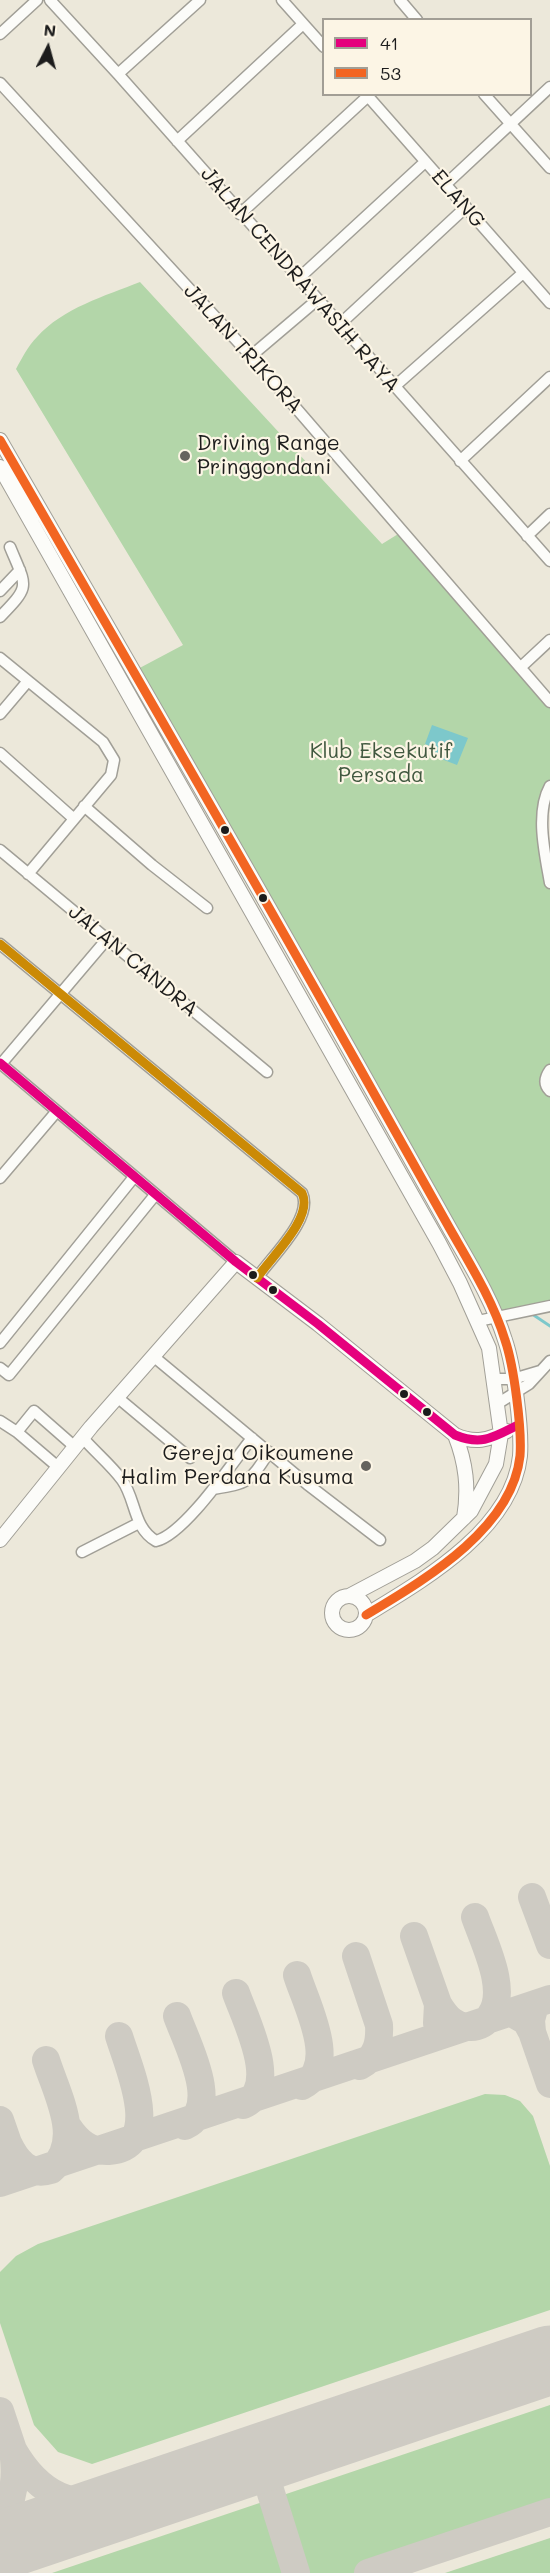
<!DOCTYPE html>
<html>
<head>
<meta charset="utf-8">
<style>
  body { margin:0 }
  #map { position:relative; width:550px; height:2573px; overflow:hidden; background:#ece8da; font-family:Mali,sans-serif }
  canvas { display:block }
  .legend { position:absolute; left:322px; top:18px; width:210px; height:78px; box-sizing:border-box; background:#fcf5e5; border:2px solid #a29e95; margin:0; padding:8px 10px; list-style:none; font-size:18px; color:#1c1c1c }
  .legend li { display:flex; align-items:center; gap:12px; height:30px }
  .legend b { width:30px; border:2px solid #a29e95 }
  .north { position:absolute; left:18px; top:18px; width:60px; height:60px; -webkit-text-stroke:4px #fcf5e5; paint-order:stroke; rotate:6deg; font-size:16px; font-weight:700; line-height:24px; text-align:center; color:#1c1c1c }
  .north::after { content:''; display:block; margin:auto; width:21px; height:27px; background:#1c1c1c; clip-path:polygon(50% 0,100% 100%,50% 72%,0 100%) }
</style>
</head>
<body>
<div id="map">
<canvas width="550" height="2573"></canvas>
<ul class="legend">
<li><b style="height:8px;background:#e5007d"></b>41</li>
<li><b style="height:8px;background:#f26522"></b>53</li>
</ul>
<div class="north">N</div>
</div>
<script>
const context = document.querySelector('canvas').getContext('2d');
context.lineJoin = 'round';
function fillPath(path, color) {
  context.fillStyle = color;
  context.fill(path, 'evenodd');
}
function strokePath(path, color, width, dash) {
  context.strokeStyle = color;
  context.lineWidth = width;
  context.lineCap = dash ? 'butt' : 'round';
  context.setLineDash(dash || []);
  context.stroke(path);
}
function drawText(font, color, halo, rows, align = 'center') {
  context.font = font + ' Mali,sans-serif';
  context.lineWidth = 4.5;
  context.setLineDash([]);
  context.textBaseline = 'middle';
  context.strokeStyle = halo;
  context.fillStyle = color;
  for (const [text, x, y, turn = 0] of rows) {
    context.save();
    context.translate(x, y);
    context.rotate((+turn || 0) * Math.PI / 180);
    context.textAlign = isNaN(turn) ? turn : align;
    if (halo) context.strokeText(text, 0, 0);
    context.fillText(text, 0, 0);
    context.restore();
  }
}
fillPath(new Path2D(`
  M140,282L382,544L403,531L550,703V788L544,802L550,883V1306L497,1317L134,671L183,645L16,369C22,358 28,346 37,337C63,308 105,296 140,282Z
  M485,2094L505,2095L520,2101L533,2116L550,2166V2310L92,2464L58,2452L34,2425L0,2323V2272L16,2256L38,2244Z
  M550,2405V2512L368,2573H52Z
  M550,2538V2573H445Z`), '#b3d6a9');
fillPath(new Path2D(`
  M432,725L468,738L457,765L431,755L434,748L425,744Z`), '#7dc8cb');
strokePath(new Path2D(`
  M532,1314L550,1326`), '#7dc8cb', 3);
strokePath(new Path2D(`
  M532,1897L550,1945
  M414,1936L438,2004L437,2023
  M356,1956L379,2025C380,2042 377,2057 360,2066
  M297,1975C306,2004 340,2067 302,2086
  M236,1993C246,2021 281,2089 243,2105
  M438,2004C446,2017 455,2028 471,2027C479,2027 486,2023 490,2016C509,1991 484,1943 475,1917
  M512,2013L526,2021L532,2032L531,2020L535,2005
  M177,2016C187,2044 222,2108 185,2126
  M532,2032L550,2084
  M0,2120L8,2143V2163
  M68,2127C78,2142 90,2152 109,2151C165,2147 128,2066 119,2036
  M8,2143C16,2160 29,2177 51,2170C84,2141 57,2095 46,2060
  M0,2183L550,1999
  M548,2361L550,2360
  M0,2411L13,2450
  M260,2458L296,2573
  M0,2524C14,2500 17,2478 13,2450C40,2497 72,2508 125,2504
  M368,2573L550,2512`), '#cecbc3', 28);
strokePath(new Path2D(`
  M0,2546L550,2360`), '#cecbc3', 69);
const minor = new Path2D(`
  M50,0L118,74L550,561
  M282,0L324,47
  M400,0L417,20
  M0,34L37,0
  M118,74L200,0
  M0,83L251,356L550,702
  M366,94L550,303
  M484,94L550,168
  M177,141L303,24
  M445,185L550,87
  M240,214L367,97
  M298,279L425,162
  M339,325L466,207
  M251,356L317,300
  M394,387L523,273
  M460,461L550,377
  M527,536L550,514
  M0,591L20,570
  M0,617C31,585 27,588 10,547
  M0,658L103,742L114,760L111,775L28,874
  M521,667L550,640
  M0,714L28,681
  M0,753L73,818
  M550,786C535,813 545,854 550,883
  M84,806L152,865L207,908
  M0,850L267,1072
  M0,944L302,1193C314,1218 271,1257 257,1278
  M0,1063L236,1262
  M1,1064L107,939
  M550,1070C545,1077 543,1084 550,1091
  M0,1178L57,1111
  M478,1321L550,1306
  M0,1343L134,1177
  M153,1356L307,1484L380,1540
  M0,1368L9,1375L155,1195
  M494,1379H513L540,1371
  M117,1397L190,1458
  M497,1404L529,1384L550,1361
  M0,1421L17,1432L58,1467
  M17,1432L34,1411L75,1447
  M83,1438C95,1452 111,1465 122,1480C136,1499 133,1528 156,1541C185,1534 232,1463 252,1438
  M213,1489C249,1483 249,1483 269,1452
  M82,1552L139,1523`);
const tertiary = new Path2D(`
  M0,440C120,648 241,856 358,1065C389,1120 419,1174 450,1229C470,1264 493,1301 505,1340C514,1366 522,1429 520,1456C512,1530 422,1581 366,1615
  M0,467L439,1243L460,1283L489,1348L501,1434L496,1464L471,1511L433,1548L415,1561L349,1596
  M455,1435C466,1463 469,1488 464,1518
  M0,1540L91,1427L236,1262L318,1324L455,1435C475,1444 488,1440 507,1431
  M332 1613a17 17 0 1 1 34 0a17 17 0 1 1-34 0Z`);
strokePath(minor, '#a19f97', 13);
strokePath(tertiary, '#a19f97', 16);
strokePath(minor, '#fcfcf9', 10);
strokePath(tertiary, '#fcfcf9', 14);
strokePath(new Path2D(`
  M0,1063L236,1262L318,1324L455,1435C482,1446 494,1437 518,1425`), '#e5007d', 9);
strokePath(new Path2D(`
  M0,440C120,648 241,856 358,1065C389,1120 419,1174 450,1229C470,1264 493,1301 505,1340C514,1366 522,1429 520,1456C512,1530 422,1581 366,1615`), '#f26522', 9);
strokePath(new Path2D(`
  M0,944L302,1193C314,1218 271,1257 257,1278`), '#cb8a06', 9);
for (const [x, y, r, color] of [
  [185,456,6,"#65635e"],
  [225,830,5,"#1c1c1c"],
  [263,898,5,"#1c1c1c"],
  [253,1275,5,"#1c1c1c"],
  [273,1290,5,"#1c1c1c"],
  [404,1394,5,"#1c1c1c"],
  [427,1412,5,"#1c1c1c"],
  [366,1466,6,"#65635e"]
]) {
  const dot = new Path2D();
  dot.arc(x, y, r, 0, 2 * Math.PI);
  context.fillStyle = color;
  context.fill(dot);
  strokePath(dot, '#fcf5e5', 2);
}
drawText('21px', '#1c1c1c', '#fcf5e5', [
  ["ELANG",458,199,49],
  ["JALAN CENDRAWASIH RAYA",300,280,49],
  ["JALAN TRIKORA",243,349,48],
  ["JALAN CANDRA",133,961,40]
]);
drawText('21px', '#1c1c1c', '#fcf5e5', [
  ["Driving Range",197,444],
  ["Pringgondani",197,468],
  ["Gereja Oikoumene",354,1454,"right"],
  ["Halim Perdana Kusuma",354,1478,"right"]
], 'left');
drawText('21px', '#40583f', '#fcf5e5', [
  ["Klub Eksekutif",381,752],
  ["Persada",381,776]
]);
</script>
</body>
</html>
